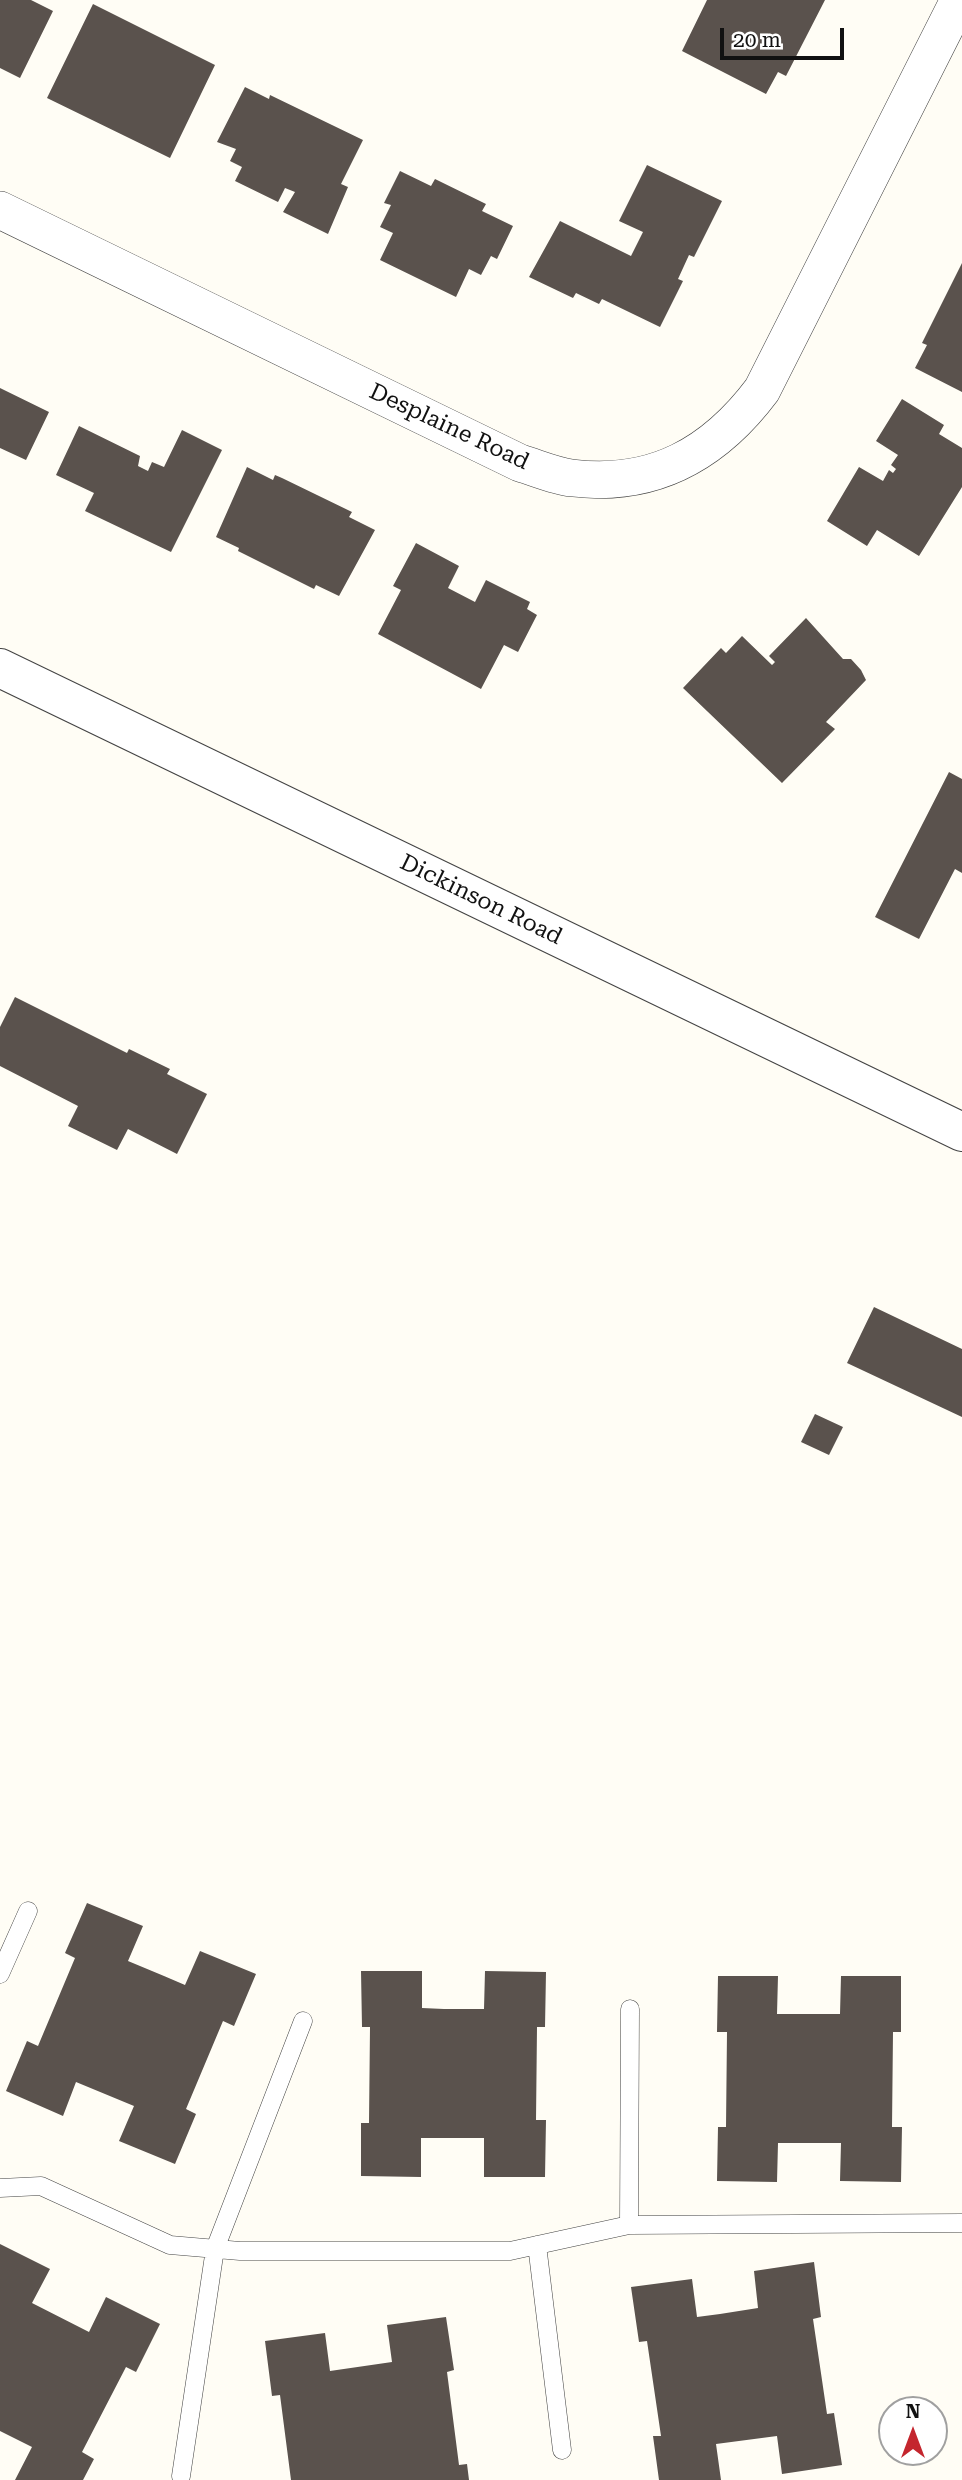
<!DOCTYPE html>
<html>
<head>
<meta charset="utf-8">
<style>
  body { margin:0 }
  #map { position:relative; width:962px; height:2480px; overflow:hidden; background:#fffdf5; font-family:"Roboto Serif",serif }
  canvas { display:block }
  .north { position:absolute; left:878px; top:2396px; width:70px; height:70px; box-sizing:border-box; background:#fff; border:2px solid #a0a0a0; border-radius:50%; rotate:0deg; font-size:19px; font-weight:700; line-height:28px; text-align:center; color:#111 }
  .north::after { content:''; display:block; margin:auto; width:24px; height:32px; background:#c4262e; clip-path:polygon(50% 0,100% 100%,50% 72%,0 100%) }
  .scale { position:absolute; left:720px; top:28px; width:124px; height:32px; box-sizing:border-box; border:4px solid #111; border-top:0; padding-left:9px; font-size:21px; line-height:24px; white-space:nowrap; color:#111; -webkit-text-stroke:5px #fff; paint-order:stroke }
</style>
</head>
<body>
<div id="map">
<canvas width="962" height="2480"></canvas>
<div class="north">N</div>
<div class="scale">20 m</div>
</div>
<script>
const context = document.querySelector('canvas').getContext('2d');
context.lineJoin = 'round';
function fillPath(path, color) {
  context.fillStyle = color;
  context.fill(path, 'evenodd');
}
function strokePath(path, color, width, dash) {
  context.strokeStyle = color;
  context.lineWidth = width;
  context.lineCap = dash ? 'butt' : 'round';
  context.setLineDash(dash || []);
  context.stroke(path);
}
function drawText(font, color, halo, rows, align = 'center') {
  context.font = font + ' "Roboto Serif",serif';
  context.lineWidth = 7;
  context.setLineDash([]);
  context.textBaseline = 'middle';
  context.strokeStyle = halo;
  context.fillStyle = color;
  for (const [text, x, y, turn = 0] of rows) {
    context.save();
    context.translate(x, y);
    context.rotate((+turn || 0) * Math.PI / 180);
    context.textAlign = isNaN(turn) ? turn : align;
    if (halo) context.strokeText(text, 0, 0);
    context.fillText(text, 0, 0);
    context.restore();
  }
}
fillPath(new Path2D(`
  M0,0H31L53,11L20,78L0,68Z
  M707,0H825L786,76L778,72L766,94L682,51Z
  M93,4L215,65L170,158L47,98Z
  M245,87L269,99L270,95L363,140L341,184L348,187L328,234L283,212L295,192L285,188L278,202L235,181L242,167L230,161L236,149L217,142Z
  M647,165L722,201L694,257L689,255L678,279L683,281L660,327L602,299L599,304L576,293L573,298L529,277L560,221L631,256L643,232L619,221Z
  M400,171L431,186L435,179L486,204L482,211L513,226L497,259L491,256L481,275L469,269L456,297L380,260L393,233L380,227L391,205L384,203Z
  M962,263V392L915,368L927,345L922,343Z
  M0,388L49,412L26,460L0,448Z
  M902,399L944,425L939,434L962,448V487L919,556L877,530L867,546L827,521L859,467L883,481L889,470L893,473L896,469L891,465L898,455L876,441Z
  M79,426L140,456L138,466L148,471L152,462L164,467L182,430L222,450L171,552L85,511L94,493L56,475Z
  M247,467L273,480L275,475L282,478L352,512L349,517L375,530L339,596L316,585L314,589L238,551L239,548L216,537Z
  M416,543L459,566L448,588L475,602L486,580L530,602L527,609L537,615L518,652L504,645L481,689L378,634L401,590L393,586Z
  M806,618L843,659H851L861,670L866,680L826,722L835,729L782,783L683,688L721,648L726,653L742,636L772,665L775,662L769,656Z
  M949,772L962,779V873L955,869L919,939L875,917Z
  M15,997L127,1053L129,1049L170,1069L167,1074L207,1094L177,1154L128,1129L117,1150L68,1126L78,1106L0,1066V1027Z
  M874,1307L962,1349V1417L847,1363Z
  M815,1414L843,1427L829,1455L801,1442Z
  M87,1903L143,1926L128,1961L164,1976L185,1985L200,1951L256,1974L234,2026L223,2021L186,2109L196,2114L175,2164L119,2141L134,2106L76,2082L63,2116L6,2091L27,2041L38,2046L75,1958L65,1953Z
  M361,1971H422V2008L444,2009H484L485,1971L546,1972L545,2027H537L536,2120H546L545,2177H484V2138H421V2177L361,2176V2123H369L370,2027H362Z
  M718,1976H778L777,2014H840L841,1976H901V2032H893L892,2127H902L901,2182L840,2181L841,2143H778L777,2182L717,2181L718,2127H726L727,2032H717Z
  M0,2244L50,2269L32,2303L89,2332L106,2297L160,2324L136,2372L126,2367L82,2452L94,2459L83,2480H15L32,2447L0,2431Z
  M814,2262L821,2317L813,2319L827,2414L834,2413L842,2465L782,2474L777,2436L716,2444L721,2480H659L653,2436H661L647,2341L639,2342L631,2287L692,2279L697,2317L720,2314L758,2308L754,2271Z
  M446,2317L454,2370L447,2372L459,2465L467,2464L469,2480H291L280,2395L272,2396L265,2341L325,2333L330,2371L392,2362L387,2325Z`), '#5a524d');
const service = new Path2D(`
  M0,1974L28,1911
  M0,2188L41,2186L170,2245L240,2251H510L629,2225L962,2223
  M629,2225L630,2009
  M537,2245L562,2450
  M181,2476L215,2249L303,2021`);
const minor = new Path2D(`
  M0,210L520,463C537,468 555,476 572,478C654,488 714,454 762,390L959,0`);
const tertiary = new Path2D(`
  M0,668L962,1132`);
strokePath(service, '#444', 19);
strokePath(minor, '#444', 38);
strokePath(tertiary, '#444', 40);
strokePath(service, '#fff', 18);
strokePath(minor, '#fff', 37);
strokePath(tertiary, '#fff', 38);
drawText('23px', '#111', '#fff', [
  ["Desplaine Road",449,427,25],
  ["Dickinson Road",481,900,26]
]);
</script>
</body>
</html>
